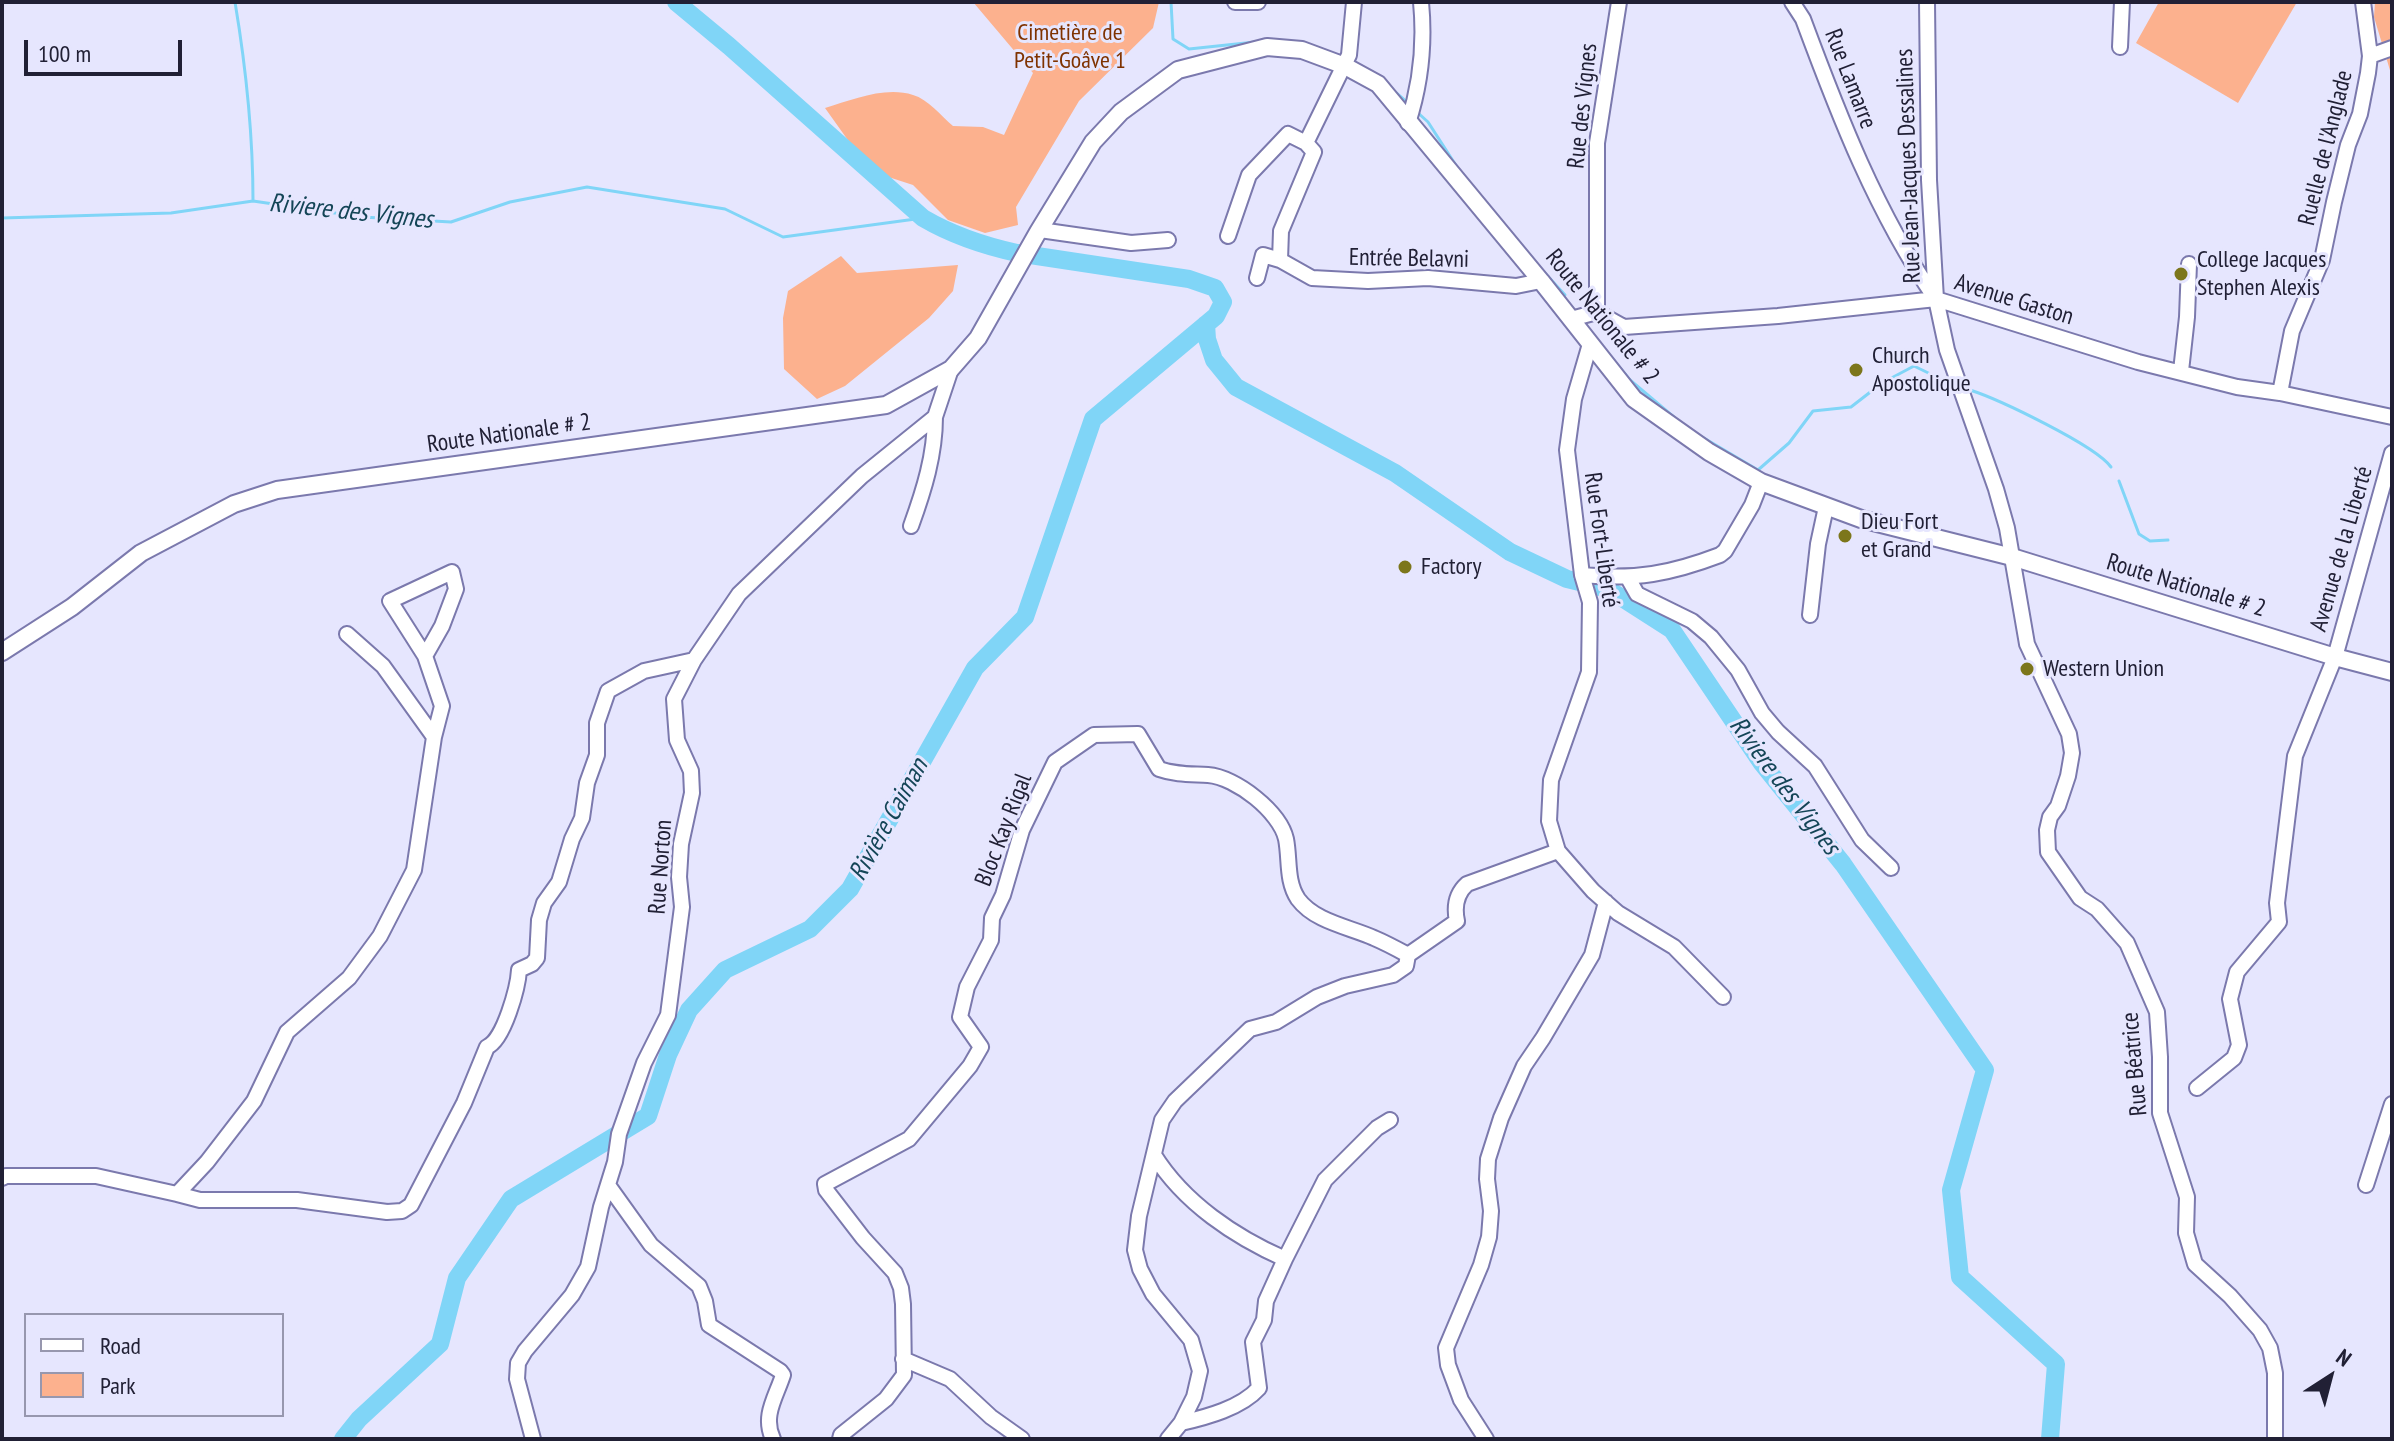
<!DOCTYPE html>
<html>
<head>
<meta charset="utf-8">
<style>
  body { margin:0 }
  #map { position:relative; width:2394px; height:1441px; overflow:hidden; background:#e6e6fe; font-family:"PT Sans Narrow",sans-serif }
  canvas { display:block }
  .frame { position:absolute; inset:0; border:4px solid #212035; pointer-events:none }
  .legend { position:absolute; left:24px; top:1313px; width:260px; height:104px; box-sizing:border-box; background:#e6e6fe; border:2px solid #9797ae; margin:0; padding:10px 14px; list-style:none; font-size:24px; color:#212035 }
  .legend li { display:flex; align-items:center; gap:16px; height:40px }
  .legend b { width:40px; border:2px solid #9797ae }
  .north { position:absolute; left:2290px; top:1337px; width:80px; height:80px; -webkit-text-stroke:6px #e6e6fe; paint-order:stroke; rotate:36deg; font-size:22px; font-weight:700; line-height:32px; text-align:center; color:#212035 }
  .north::after { content:''; display:block; margin:auto; width:28px; height:36px; background:#212035; clip-path:polygon(50% 0,100% 100%,50% 72%,0 100%) }
  .scale { position:absolute; left:24px; top:40px; width:158px; height:36px; box-sizing:border-box; border:4px solid #212035; border-top:0; padding-left:10px; font-size:24px; line-height:28px; white-space:nowrap; color:#212035; -webkit-text-stroke:6px #e6e6fe; paint-order:stroke }
</style>
</head>
<body>
<div id="map">
<canvas width="2394" height="1441"></canvas>
<div class="frame"></div>
<ul class="legend">
<li><b style="height:10px;background:#fff"></b>Road</li>
<li><b style="height:22px;background:#fcb18e"></b>Park</li>
</ul>
<div class="north">N</div>
<div class="scale">100 m</div>
</div>
<script>
const context = document.querySelector('canvas').getContext('2d');
context.lineJoin = 'round';
function fillPath(path, color) {
  context.fillStyle = color;
  context.fill(path, 'evenodd');
}
function strokePath(path, color, width, dash) {
  context.strokeStyle = color;
  context.lineWidth = width;
  context.lineCap = dash ? 'butt' : 'round';
  context.setLineDash(dash || []);
  context.stroke(path);
}
function drawText(font, color, halo, rows, align = 'center') {
  context.font = font + ' "PT Sans Narrow",sans-serif';
  context.lineWidth = 6;
  context.setLineDash([]);
  context.textBaseline = 'middle';
  context.strokeStyle = halo;
  context.fillStyle = color;
  for (const [text, x, y, turn = 0] of rows) {
    context.save();
    context.translate(x, y);
    context.rotate((+turn || 0) * Math.PI / 180);
    context.textAlign = isNaN(turn) ? turn : align;
    if (halo) context.strokeText(text, 0, 0);
    context.fillText(text, 0, 0);
    context.restore();
  }
}
fillPath(new Path2D(`
  M973,2H1159L1153,28L1079,101L1016,207L1018,225L985,233L948,220L913,185L870,171L825,108C852,100 885,86 913,95C928,99 941,116 953,126L983,127L1004,135L1033,73Z
  M2159,2H2297L2238,103L2136,43Z
  M2375,2H2392V77L2374,17Z
  M841,256L857,273L958,265L953,291L929,318L845,386L817,399L784,369L783,318L788,291Z`), '#fcb18e');
strokePath(new Path2D(`
  M235,2C246,68 253,133 253,201L362,217L451,222L510,202L587,187L725,209L783,237L923,218
  M1171,2L1173,39L1189,49L1274,40
  M1394,91L1409,104
  M1417,112L1428,122L1457,167
  M2,218L171,213L253,201
  M1543,271L1565,295
  M1611,357L1630,380L1675,418
  M1970,390C1998,399 2095,445 2111,467
  M1697,434L1758,470L1789,443L1813,411L1851,407L1882,383L1914,366L1953,385
  M2119,481L2139,534L2150,541L2168,540`), '#80d5f7', 3);
strokePath(new Path2D(`
  M1206,324L1207,339L1214,360L1236,387L1395,473L1510,552L1567,579L1608,589L1672,630L1761,762L1843,864L1985,1070L1951,1190L1960,1277L2056,1364L2050,1439
  M343,1439L359,1419L440,1344L457,1278L511,1199L648,1116L668,1055L689,1010L725,970L810,929L850,889L975,668L1025,617L1093,419L1216,316L1223,302L1215,288L1189,279L1017,253C985,246 952,235 923,218L729,46L676,2`), '#80d5f7', 18);
const minor = new Path2D(`
  M1235,2H1258
  M1792,2L1803,19C1839,116 1876,212 1935,298
  M1927,2L1929,180L1936,299L1947,350L1996,489L2007,528L2027,644L2069,734L2072,753L2068,776L2058,806L2050,817L2047,830L2048,852L2080,898L2097,909L2127,943L2157,1012L2160,1057V1113L2187,1197L2186,1233L2195,1264L2230,1296L2260,1330L2270,1348L2275,1373V1439
  M2120,47L2122,2
  M2370,56L2392,48
  M1408,123C1421,83 1425,43 1421,2
  M1040,230L1131,243L1168,240
  M1228,236L1249,175L1288,134L1306,143
  M1280,260L1312,278L1368,281L1428,278L1516,286L1541,281
  M1257,278L1263,255L1280,260L1281,231L1314,152L1306,143L1349,55L1354,2
  M1597,312V143L1619,2
  M1571,319L1597,312L1624,327L1778,316L1936,299L2138,362L2237,387L2280,393L2392,417
  M1590,344L1574,399L1567,450L1582,575L1590,602L1589,672L1551,780L1549,821L1558,851L1593,891L1618,913L1674,947L1723,997
  M2181,371L2187,317L2189,264
  M2280,393L2292,331L2322,260L2334,202L2348,145L2360,114L2368,73L2370,56L2363,2
  M911,526C924,490 935,455 935,417
  M1582,575C1636,580 1670,574 1720,555L1725,551L1752,505L1761,482
  M1628,578L1637,594L1692,621L1711,637L1738,670L1762,713L1778,732L1815,766L1862,840L1891,868
  M1810,615L1818,544L1826,507
  M347,634L383,666L434,737
  M2197,1088L2234,1058L2239,1045L2230,999L2237,972L2279,922L2277,903L2295,756L2335,657L2392,453
  M1154,1155C1184,1203 1235,1237 1285,1259
  M2,1178L6,1176H96L177,1194L207,1162L254,1101L287,1032L349,978L380,936L414,870L434,737L442,706L425,656L390,601L452,572L456,589L442,626L425,656
  M608,1185L651,1245L699,1286L705,1301L709,1325L780,1371L783,1375C776,1397 762,1416 773,1439
  M2366,1185L2392,1104
  M177,1194L200,1200H297L387,1212L402,1211L411,1205L464,1103L487,1047C504,1040 518,987 519,970L532,964L537,958L539,920L544,903L559,882L572,839L582,818L587,783L597,755V723L608,691L644,671L694,660
  M903,1359L950,1379L991,1417L1022,1439
  M1181,1423C1207,1417 1241,1408 1259,1388L1253,1342L1264,1320L1266,1301L1285,1259L1325,1180L1377,1128L1390,1120
  M533,1439L517,1379L518,1363L525,1351L572,1295L588,1267L601,1207L615,1162L619,1134L644,1063L668,1015L682,907L679,877L681,844L692,793L691,771L677,740L674,699L694,660L739,594L862,476L935,417L951,369
  M840,1439L841,1435L886,1399L904,1375L903,1304L901,1288L895,1273L863,1238L826,1190L825,1184L909,1139L970,1066L981,1047L960,1017L967,987L991,940L992,918L1003,895L1022,830L1055,762L1094,735L1138,734L1159,769C1176,775 1191,774 1208,775C1236,777 1280,812 1286,839C1290,859 1286,881 1298,899C1315,922 1350,927 1374,938C1386,943 1397,949 1408,955
  M1168,1439L1181,1423L1194,1397L1200,1371L1191,1340L1153,1294L1140,1269L1135,1250L1139,1216L1162,1120L1175,1101L1250,1029L1276,1022L1317,997L1345,986L1393,975L1406,966L1408,955L1457,921C1454,907 1456,894 1467,884L1558,851
  M1486,1439L1461,1400L1448,1365L1446,1348L1481,1265L1489,1237L1491,1211L1487,1179L1488,1159L1501,1118L1524,1066L1543,1038L1592,955L1606,902`);
const major = new Path2D(`
  M2,652L72,607L141,553L234,504L277,490L886,405L951,369L978,338L1038,232L1093,142L1121,112L1178,70L1267,47L1302,50L1345,66L1378,84L1541,281L1634,399L1709,452L1761,482L1861,519L2012,557L2335,657L2392,672`);
strokePath(minor, '#7b79ad', 18);
strokePath(major, '#7b79ad', 20);
strokePath(minor, '#fff', 14);
strokePath(major, '#fff', 16);
for (const [x, y, r, color] of [
  [2181,274,8,"#7c761b"],
  [1856,370,8,"#7c761b"],
  [1845,536,8,"#7c761b"],
  [1405,567,8,"#7c761b"],
  [2027,669,8,"#7c761b"]
]) {
  const dot = new Path2D();
  dot.arc(x, y, r, 0, 2 * Math.PI);
  context.fillStyle = color;
  context.fill(dot);
  strokePath(dot, '#e6e6fe', 3);
}
drawText('24px', '#7f3200', '#e6e6fe', [
  ["Cimetière de",1070,33],
  ["Petit-Goâve 1",1070,61]
]);
drawText('24px', '#212035', '#e6e6fe', [
  ["Rue Lamarre",1850,79,69],
  ["Rue des Vignes",1583,106,-84],
  ["Ruelle de l'Anglade",2326,148,-76],
  ["Rue Jean-Jacques Dessalines",1909,166,-92],
  ["Entrée Belavni",1409,259,1],
  ["Avenue Gaston",2014,300,17],
  ["Route Nationale # 2",1602,317,51],
  ["Route Nationale # 2",509,434,-8],
  ["Rue Fort-Liberté",1601,540,82],
  ["Avenue de la Liberté",2342,549,-74],
  ["Route Nationale # 2",2186,586,17],
  ["Bloc Kay Rigal",1004,830,-69],
  ["Rue Norton",661,867,-86],
  ["Rue Béatrice",2135,1064,-95]
]);
drawText('24px', '#212035', '#e6e6fe', [
  ["College Jacques",2197,260],
  ["Stephen Alexis",2197,288],
  ["Church",1872,356],
  ["Apostolique",1872,384],
  ["Dieu Fort",1861,522],
  ["et Grand",1861,550],
  ["Factory",1421,567],
  ["Western Union",2043,669]
], 'left');
drawText('italic 26px', '#144557', '#e6e6fe', [
  ["Riviere des Vignes",351,212,6],
  ["Riviere des Vignes",1784,786,53],
  ["Rivière Caiman",889,820,-61]
]);
</script>
</body>
</html>
